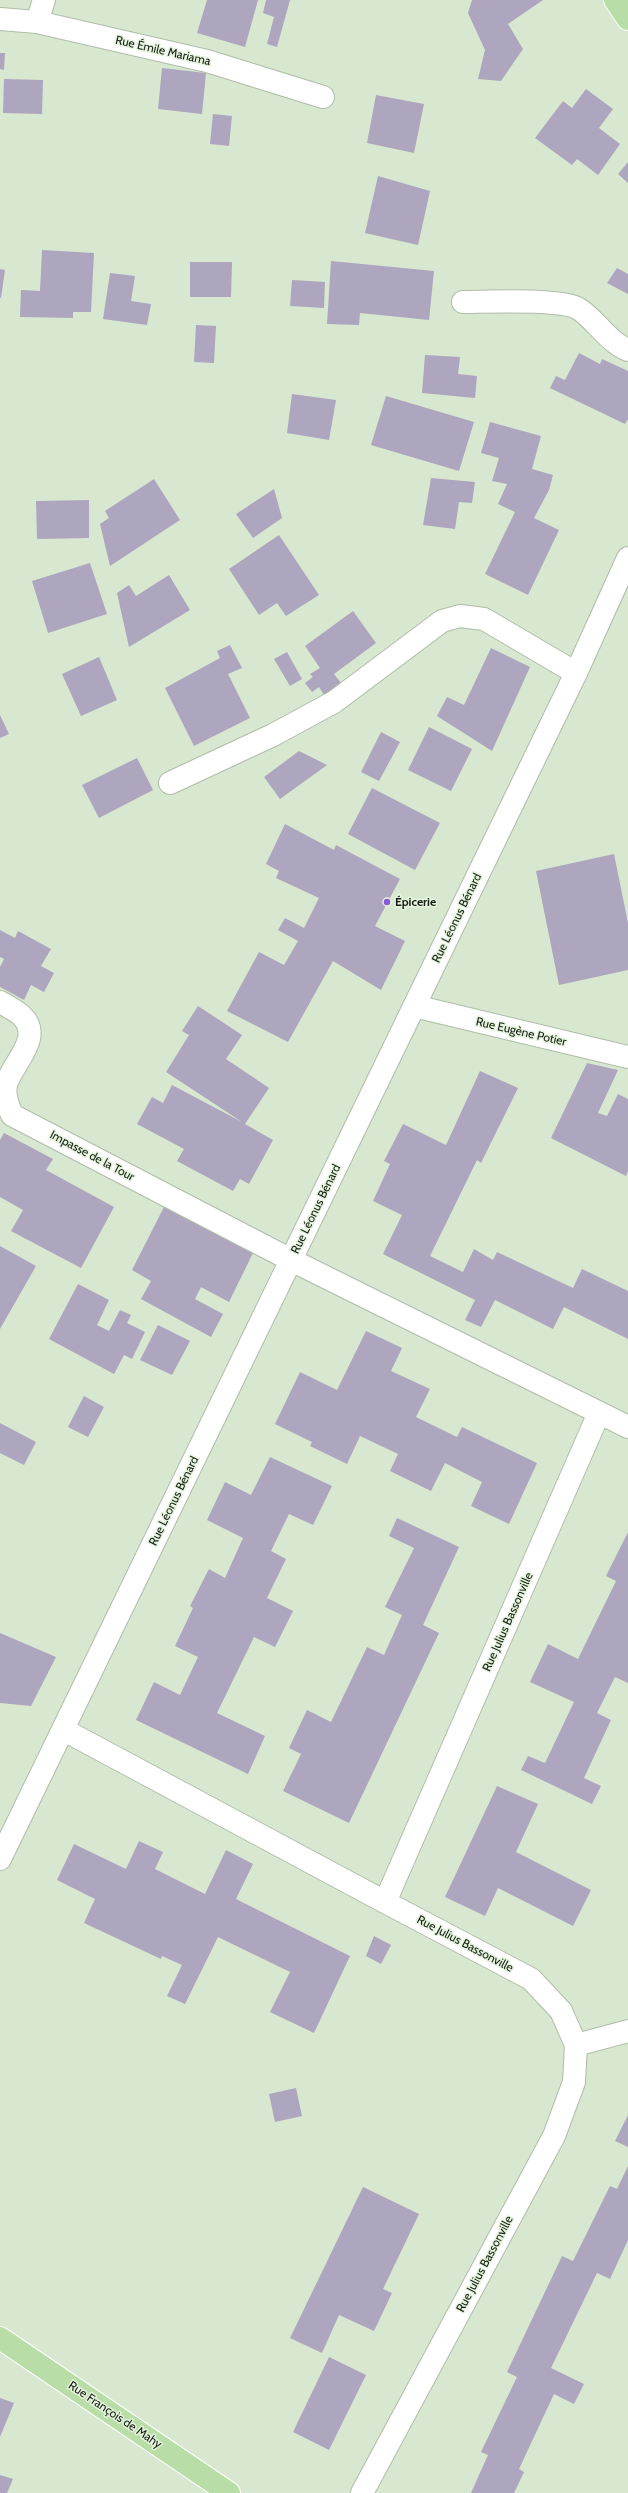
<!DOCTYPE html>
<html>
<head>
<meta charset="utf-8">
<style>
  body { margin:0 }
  canvas { display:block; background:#d7e7d0 }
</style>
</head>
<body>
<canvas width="628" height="2493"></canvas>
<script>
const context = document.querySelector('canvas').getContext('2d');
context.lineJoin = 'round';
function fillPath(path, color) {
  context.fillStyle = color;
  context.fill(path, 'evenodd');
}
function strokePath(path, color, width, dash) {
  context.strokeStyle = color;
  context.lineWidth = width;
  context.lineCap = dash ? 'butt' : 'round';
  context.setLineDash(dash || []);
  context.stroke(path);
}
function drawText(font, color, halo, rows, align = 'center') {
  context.font = font + ' Cabin,sans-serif';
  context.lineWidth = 3;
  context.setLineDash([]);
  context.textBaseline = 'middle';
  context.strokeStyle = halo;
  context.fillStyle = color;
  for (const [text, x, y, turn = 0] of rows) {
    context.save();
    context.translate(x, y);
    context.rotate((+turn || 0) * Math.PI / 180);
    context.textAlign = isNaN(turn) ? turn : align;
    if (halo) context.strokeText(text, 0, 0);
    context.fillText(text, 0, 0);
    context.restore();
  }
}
fillPath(new Path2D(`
  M207,0H258L245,47L197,33Z
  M266,0H290L277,47L267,44L274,17L263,13Z
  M472,0H543L508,24L523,49L501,81L478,79L485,50L468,13Z
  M0,53H5L4,70L0,69Z
  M162,68L206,73L202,114L158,109Z
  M4,79L43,80L42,114L3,113Z
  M586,89L613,109L599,128L620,144L598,175L577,159L572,165L535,138L563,101L572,108Z
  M376,95L424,104L414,153L367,143Z
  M213,114L232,116L229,146L210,144Z
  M628,162V183L618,174Z
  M378,176L430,191L418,245L365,233Z
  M42,250L94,253L91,312H73V318L20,317L21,290L40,291Z
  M331,261L434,271L429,320L360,313L359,325L327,324Z
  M190,262H232L231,297H190Z
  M617,268L628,274V294L607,283Z
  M0,269L5,270L1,298H0Z
  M110,273L135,276L131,301L151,304L147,325L103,319Z
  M292,280L325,282L324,308L290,306Z
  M196,325L216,326L214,363L194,362Z
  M579,353L600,364L602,359L628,371V419L625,424L550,388L556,376L565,380Z
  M425,355L460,357L458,374L477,376L475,398L422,393Z
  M292,394L336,400L329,440L287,433Z
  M386,396L474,422L459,471L371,445Z
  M490,422L541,436L532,469L553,475L549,490L534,518L559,530L528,595L485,574L515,512L498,504L507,484L492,481L499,458L481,453Z
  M431,478L475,482L472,503L459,502L455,529L423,525Z
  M154,479L180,520L110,566L100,524L109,518L105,511Z
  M274,489L282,518L253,538L236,514Z
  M89,500V538L37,539L36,501Z
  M279,535L319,595L286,616L277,603L259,615L229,569Z
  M90,563L107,614L48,633L32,581Z
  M169,575L190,610L129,647L117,593L129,585L136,596Z
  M353,611L376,643L334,674L341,683L324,695L319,687L312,692L305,683L313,677L310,674L320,668L305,646Z
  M230,645L242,668L228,674L250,718L194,746L165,688L220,658L217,651Z
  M491,648L530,667L492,751L437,716L447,697L464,705Z
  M287,652L302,679L290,686L274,659Z
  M99,657L117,700L81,716L62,674Z
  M0,715L9,734L0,738Z
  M429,727L472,749L451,791L408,770Z
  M381,732L400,742L379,781L361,772Z
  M299,751L327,765L280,799L264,777Z
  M137,758L153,790L99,818L82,785Z
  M372,788L440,823L415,870L348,834Z
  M285,824L334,850L336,845L400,879L375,926L405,941L381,990L333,961L288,1042L227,1011L259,952L284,965L298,941L278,930L285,918L304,928L319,898L276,878L279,871L266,864Z
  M614,854L628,923V970L559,985L536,871Z
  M0,930L15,938L18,931L51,949L41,966L54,973L44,992L31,985L24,1000L0,987V967L4,959L0,957Z
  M198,1006L242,1035L226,1059L269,1088L245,1124L273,1140L249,1184L240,1179L233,1191L177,1161L184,1149L137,1124L152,1097L163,1103L172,1085L242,1122L166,1072L189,1035L182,1031Z
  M587,1063L618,1070L598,1113L607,1116L618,1094L628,1099V1171L626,1176L551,1138Z
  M480,1071L518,1088L481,1163L477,1160L430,1256L463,1272L474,1249L493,1260L497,1252L573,1288L582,1269L628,1291V1339L564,1307L553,1329L495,1300L481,1327L465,1320L475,1300L383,1254L402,1215L373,1201L390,1164L384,1161L403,1124L446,1145Z
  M4,1133L53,1159L46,1170L114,1207L81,1268L11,1231L23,1210L0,1197V1140Z
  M165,1205L253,1253L229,1302L201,1287L195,1299L223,1314L211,1337L141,1299L151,1281L132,1270Z
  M0,1246L36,1266L0,1329Z
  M78,1284L109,1300L97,1325L109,1331L120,1310L131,1315L127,1323L145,1332L132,1359L124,1355L114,1374L49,1339Z
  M158,1325L190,1341L172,1375L140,1360Z
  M366,1331L402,1348L391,1371L430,1389L416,1417L457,1437L462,1427L537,1463L509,1524L471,1506L482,1482L445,1463L431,1491L390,1471L398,1454L360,1436L347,1464L310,1446L312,1442L275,1424L300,1372L337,1390Z
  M84,1396L104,1407L88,1437L68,1427Z
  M0,1423L36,1442L24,1465L0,1453Z
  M270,1457L332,1486L313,1525L289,1514L271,1551L286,1559L267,1598L293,1611L275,1647L254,1637L217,1713L265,1736L248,1774L136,1720L154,1682L180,1695L198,1657L175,1646L193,1608L190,1606L209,1569L225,1578L243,1538L207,1520L225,1482L251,1495Z
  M397,1518L459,1547L423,1625L439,1633L349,1823L283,1791L301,1754L289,1748L307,1710L331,1722L367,1647L384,1655L402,1615L385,1607L414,1548L389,1536Z
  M628,1532V1683L615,1677L597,1713L611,1720L584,1778L601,1786L592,1804L521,1770L528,1756L545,1763L574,1702L530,1682L548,1644L578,1659L616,1581L606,1576Z
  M0,1633L56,1657L31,1706L0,1703Z
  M497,1786L538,1804L516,1852L591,1890L573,1926L498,1888L485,1916L445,1897Z
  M139,1841L163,1852L155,1869L205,1894L226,1850L253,1864L236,1899L350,1956L314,2033L270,2012L290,1972L218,1937L185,2004L167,1996L182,1965L162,1956L161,1959L84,1923L95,1899L57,1880L74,1844L126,1869Z
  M374,1936L391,1945L381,1964L366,1956Z
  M296,2088L302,2116L275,2122L269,2094Z
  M628,2115V2147L615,2141Z
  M628,2166V2240L610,2279L597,2273L551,2368L584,2384L574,2404L554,2394L519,2469L524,2472L514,2493H471L488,2455L481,2452L517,2377L507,2372L562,2256L573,2261L610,2186L617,2189Z
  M363,2187L419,2214L383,2289L392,2293L374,2331L339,2315L322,2353L290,2338Z
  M329,2357L366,2375L329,2450L293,2432Z
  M0,2398L14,2403L0,2437Z
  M0,2475L13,2479L7,2493H0Z`), '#ada6be');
const minor = new Path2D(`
  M0,19L37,22L207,61L323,97
  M37,22L44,0
  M463,302C486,302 563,298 579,309C597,321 608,342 628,350
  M170,783L273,735L334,702L442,621L460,616L484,619L576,673
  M0,1002C7,1006 15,1010 21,1015C45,1037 12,1063 6,1085C4,1096 8,1105 12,1115L291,1260L628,1427
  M414,1006L628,1057
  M64,1730L385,1902
  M0,1859L576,673L628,558
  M576,2045L628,2031
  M362,2493L554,2136L574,2082L576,2045L561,2011L531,1979L385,1902L599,1413`);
const major = new Path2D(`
  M615,0L628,19
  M0,2338L229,2493`);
strokePath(minor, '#aebda7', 24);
strokePath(major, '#fff', 24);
strokePath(minor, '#fff', 22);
strokePath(major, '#b9dda6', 22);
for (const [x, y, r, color] of [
  [387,902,4,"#885ad3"]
]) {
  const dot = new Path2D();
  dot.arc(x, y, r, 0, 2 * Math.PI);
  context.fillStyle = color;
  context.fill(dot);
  strokePath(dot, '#e4f4dd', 1.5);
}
drawText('12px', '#181e15', '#e4f4dd', [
  ["Rue Émile Mariama",163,51,13],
  ["Rue Léonus Bénard",457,918,-64],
  ["Rue Eugène Potier",521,1032,13],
  ["Impasse de la Tour",92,1156,28],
  ["Rue Léonus Bénard",316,1209,-64],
  ["Rue Léonus Bénard",174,1501,-64],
  ["Rue Julius Bassonville",508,1622,-66],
  ["Rue Julius Bassonville",465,1944,28],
  ["Rue Julius Bassonville",485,2264,-62],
  ["Rue François de Mahy",115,2415,34]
]);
drawText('bold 12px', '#181e15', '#e4f4dd', [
  ["Épicerie",395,902]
], 'left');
</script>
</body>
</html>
